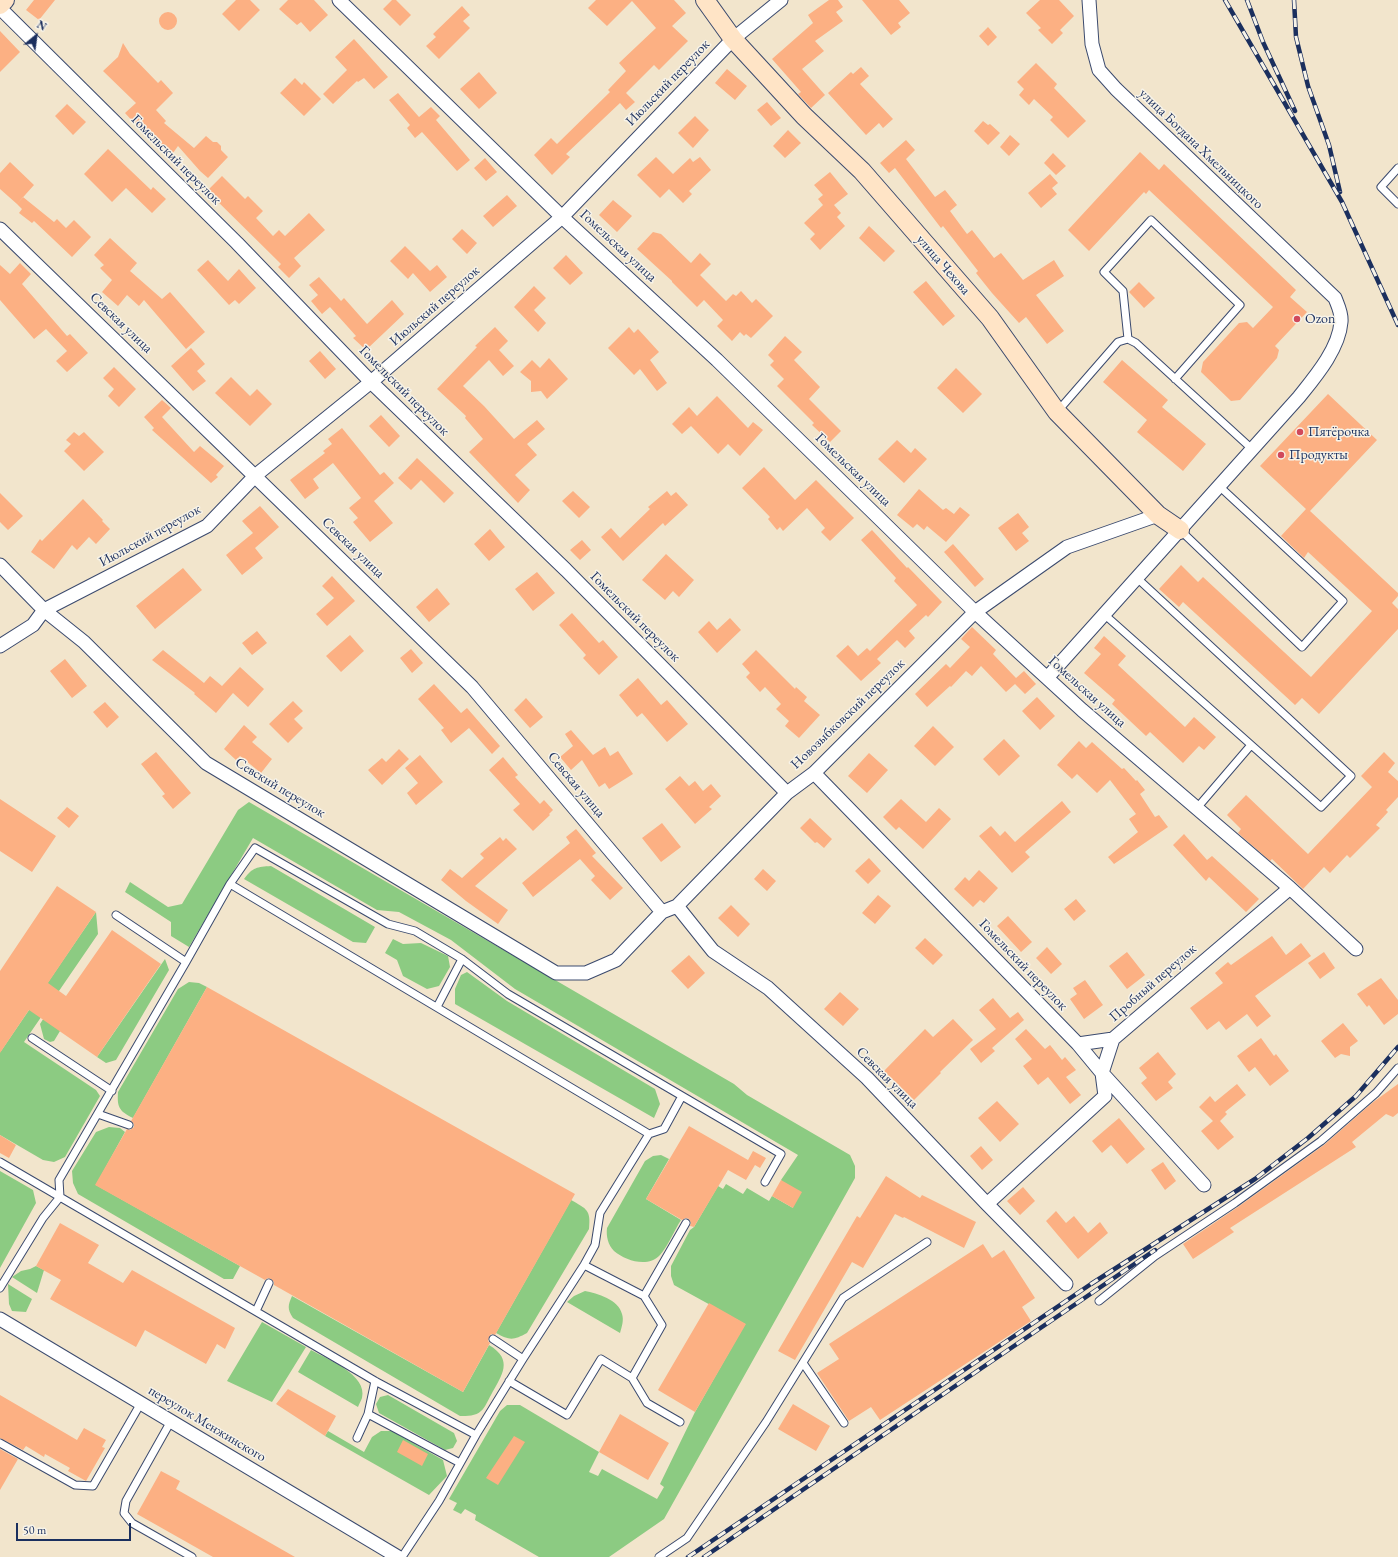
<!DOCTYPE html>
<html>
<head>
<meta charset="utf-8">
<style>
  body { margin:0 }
  #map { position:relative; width:1398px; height:1557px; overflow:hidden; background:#f2e5cc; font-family:"EB Garamond",serif }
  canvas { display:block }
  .north { position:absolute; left:16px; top:16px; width:40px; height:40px; -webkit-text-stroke:3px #f7f3e8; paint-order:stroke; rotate:29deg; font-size:11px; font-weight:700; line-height:16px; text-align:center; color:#1b2f5e }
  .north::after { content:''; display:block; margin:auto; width:14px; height:18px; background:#1b2f5e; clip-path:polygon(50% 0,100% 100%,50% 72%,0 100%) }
  .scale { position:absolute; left:16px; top:1523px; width:115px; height:18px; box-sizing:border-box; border:2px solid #1b2f5e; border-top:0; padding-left:5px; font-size:12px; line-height:14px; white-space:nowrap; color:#1b2f5e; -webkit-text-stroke:3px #f7f3e8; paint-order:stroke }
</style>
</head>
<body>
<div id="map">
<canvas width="1398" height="1557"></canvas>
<div class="north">N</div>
<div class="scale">50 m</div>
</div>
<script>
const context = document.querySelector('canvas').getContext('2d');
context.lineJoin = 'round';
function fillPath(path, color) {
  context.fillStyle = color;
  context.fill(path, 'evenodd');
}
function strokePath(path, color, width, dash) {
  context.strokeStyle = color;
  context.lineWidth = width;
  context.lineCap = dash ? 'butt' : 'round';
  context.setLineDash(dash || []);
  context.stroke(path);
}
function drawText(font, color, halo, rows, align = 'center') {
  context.font = font + ' "EB Garamond",serif';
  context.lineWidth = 3;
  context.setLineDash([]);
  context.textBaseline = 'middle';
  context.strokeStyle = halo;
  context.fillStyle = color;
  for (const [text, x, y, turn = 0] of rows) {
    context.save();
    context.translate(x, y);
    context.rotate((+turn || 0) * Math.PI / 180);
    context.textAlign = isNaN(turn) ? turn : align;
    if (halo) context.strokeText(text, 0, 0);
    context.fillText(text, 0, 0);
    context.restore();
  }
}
fillPath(new Path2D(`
  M249,802L734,1084L747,1095L850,1155L855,1166V1178L664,1519L609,1557H539L475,1520L476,1515L465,1509L461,1514L453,1510L457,1503L449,1499L500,1411L507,1405H520L599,1452L589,1472L598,1476L602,1469L657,1499L664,1487L660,1484L695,1412L745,1324L674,1285L671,1276V1266L690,1230L694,1227L718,1186L723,1189L726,1184L743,1194L747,1188L769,1201L772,1196L793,1208L781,1180L798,1155L515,989L451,940L399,912L377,910L253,838L189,947L171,936V922L125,892L130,882L168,907L182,904L238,810Z
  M271,866L375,927L366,943L353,942L244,879C253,867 257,867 271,866Z
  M96,912L98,934L24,1042L96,1090L100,1096L65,1157L54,1162L43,1160L0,1135V1051H1Z
  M393,939L403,944L421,943L448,956L450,967L439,986L427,989L403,976L397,960L385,953Z
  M165,959L169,970L116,1060L106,1063L97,1057Z
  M467,972L507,1001L655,1089L660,1104L654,1118L455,1004V989L461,975Z
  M189,982L199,983L207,987L133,1118C119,1111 117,1107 118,1092L178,989Z
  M47,1013L60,1031L54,1041L50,1042L44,1039L40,1024Z
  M109,1127L120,1128L125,1132L96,1185L240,1266L233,1279H224L78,1194L73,1183L72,1171L96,1132Z
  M661,1155L669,1159L646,1199L681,1220C675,1229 667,1248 660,1255C648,1268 626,1261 614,1251C608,1245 606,1236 607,1228L645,1161L653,1156Z
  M0,1171L33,1190L36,1203L0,1268Z
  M571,1200C587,1209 591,1210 589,1229L527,1333C514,1340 510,1341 496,1333Z
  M36,1266L44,1270L37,1293L12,1277L21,1271L30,1269Z
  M8,1284L32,1299L26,1312L12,1311L9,1304Z
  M585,1291C597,1293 619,1300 622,1314C624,1320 622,1326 620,1333L567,1302L574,1296Z
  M292,1296L463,1392L489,1345C514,1360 502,1375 491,1395C488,1400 485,1408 481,1411C476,1416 467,1416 460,1416L293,1318C287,1309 288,1305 292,1296Z
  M262,1322L306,1347L272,1402L227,1381Z
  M311,1350C327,1359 368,1375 362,1398C361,1401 359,1404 358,1407L298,1372Z
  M388,1395L454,1433L457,1441L453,1448L445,1450L379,1413L376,1404L380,1397Z
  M328,1431L364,1452L372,1437L381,1431H392L443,1460L447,1476L429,1495L325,1436Z`), '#8ccb82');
fillPath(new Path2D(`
  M34,0H55L39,20L26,10Z
  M236,0H250L260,10L239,31L222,14Z
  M288,0H314L328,15L310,32L301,22L297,25L279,9Z
  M392,0H396L411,15L400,26L383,9Z
  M596,0H674L686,13L672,26L688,41L659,70L654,65L626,93L635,102L626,110L620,103L566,154L570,157L552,175L534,155L551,138L557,144L610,92L608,90L626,71L619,63L656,28L632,1L607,26L588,8Z
  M829,0H838L843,7L836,12L843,21L815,41L824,51L802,69L825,95L811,108L798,94L801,92L772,59L813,23L808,15Z
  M862,0H899L910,13L898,23L901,27L891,35Z
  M1040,0H1059L1074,16L1060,30L1063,33L1052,44L1038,30L1041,28L1026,13Z
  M462,6L470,15L463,21L470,28L439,59L426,46L436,37L433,34Z
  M159 21a9 9 0 1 1 18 0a9 9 0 1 1-18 0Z
  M988,27L997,37L988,46L979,36Z
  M0,31L20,52L0,72Z
  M354,39L388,77L374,89L364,78L358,82L357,81L333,104L323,94L347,70L335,57Z
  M123,43L130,54L158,83L161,80L173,93L156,110L166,121L164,123L194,148L206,136L213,142H217L221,146V150L228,157L208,178L200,171L178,146L173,153L151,135L148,138L125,113L136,103L103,71L118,57Z
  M1036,63L1057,84L1054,88L1086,121L1068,138L1050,120L1053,117L1034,99L1029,105L1019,95L1024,89L1017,82Z
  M861,67L869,76L860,84L893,119L883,128L879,123L866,135L828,93L851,72L853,74Z
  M727,69L747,86L735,100L715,83Z
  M479,72L497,93L479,109L460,89Z
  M295,78L302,85L304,82L321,99L304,116L280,93Z
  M398,93L419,117L431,107L440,116L436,120L470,160L457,171L422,132L415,138L407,128L410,125L389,100Z
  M767,102L781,118L771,126L757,110Z
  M67,104L86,122L73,135L55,116Z
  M695,116L709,130L693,148L678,133Z
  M983,121L988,125L990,124L1000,133L988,145L974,131Z
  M788,130L801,143L785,158L773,146Z
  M1010,135L1020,144L1009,156L1000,147Z
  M906,140L915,150L906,159L935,197L945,190L957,205L950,211L967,234L972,230L994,258L1001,253L1023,280L1054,260L1064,276L1036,295L1064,331L1047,344L1026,317L1019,323L992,293L976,273L978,271L943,226L941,228L895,168L889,173L880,163Z
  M108,149L151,190L153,187L166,199L152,213L126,188L112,202L84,174Z
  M1140,152L1159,170L1164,164L1296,290L1290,297L1307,312L1275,346L1279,350L1277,358L1240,400L1231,401L1201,372L1203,362L1239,323L1247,322L1253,328L1273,307L1149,190L1146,194L1144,192L1089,251L1068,230Z
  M1053,153L1066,166L1056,175L1044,163Z
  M656,157L673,174L690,158L693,162L700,157L711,170L689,191L692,194L683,203L669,189L660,198L637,175Z
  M485,158L497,172L486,181L474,168Z
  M10,162L34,185L17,204L0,189V173Z
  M830,172L848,194L834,205L841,213L837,217L845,226L820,250L810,239L815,234L804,223L823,205L818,199L823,195L814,185Z
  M1050,174L1058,183L1052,188L1057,194L1041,208L1028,193Z
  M222,176L245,199L248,196L263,211L256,218L273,236L279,230L285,236L309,213L325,230L294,258L301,266L289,278L278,267L281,264L207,191Z
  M507,195L517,206L493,227L483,216Z
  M23,197L54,222L57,219L66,228L74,220L91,237L72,257L34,221L32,223L19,213L22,209L17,204Z
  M613,200L632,216L617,232L599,215Z
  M869,226L895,251L884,262L859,238Z
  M462,229L477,243L467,254L452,239Z
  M653,232L661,234L691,263L700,253L711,264L700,275L726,301L733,294L736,296L741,291L752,303L756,299L773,316L751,338L746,334L744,336L740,332L732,341L717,326L723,320L704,300L697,307L672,282V281L637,249Z
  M110,238L137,263L130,271L162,299L170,292L205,332L186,349L144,300L139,306L127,295L118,306L102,292L112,280L100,268L104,265L94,255Z
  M405,246L430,271L437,265L447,277L430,292L413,273L408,279L390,261Z
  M566,255L583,273L570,285L553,268Z
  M208,260L228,281L239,269L256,288L239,304L235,300L229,305L197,270Z
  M20,263L31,274L22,284L67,336L70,334L88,353L67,372L56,361L67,351L46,329L34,339L0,300V265L10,274Z
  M319,277L341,301L344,298L367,324L392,300L404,314L366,350L353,338L356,336L330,307L322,314L311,301L318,295L309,285Z
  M926,281L955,316L943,326L913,292Z
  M1139,282L1155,298L1144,308L1129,292Z
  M534,286L546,298L534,310L546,323L538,332L514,307Z
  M495,327L508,341L499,350L514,366L503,376L489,360L463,386L484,406L514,439L537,420L545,429L527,444L537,455L515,475L530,490L518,503L469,452L483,439L465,418L466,416L437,389L477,347L475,346Z
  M629,327L634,333L638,329L659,352L650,360L667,383L657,391L640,369L634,375L608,348Z
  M785,336L802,352L794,360L820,387L809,399L841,431L830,442L812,425L814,423L777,386L784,379L770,365L774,361L768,355Z
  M191,348L205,364L197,371L206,381L193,391L171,366Z
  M320,351L336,369L325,379L309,361Z
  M549,358L568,379L547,399L541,391L531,392V381L520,372L532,360L540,368Z
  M1122,360L1168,400L1162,407L1206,444L1183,471L1137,432L1147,420L1103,382Z
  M114,367L136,389L119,407L108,396L114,389L103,378Z
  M956,368L982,394L963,413L937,388Z
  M231,377L250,396L257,389L272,404L250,426L215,393Z
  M1328,394L1377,440L1310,511L1398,593V596L1392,603L1398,609V629L1319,714L1302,698L1295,705L1183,602L1179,607L1159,589L1181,565L1198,582L1203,577L1311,677L1372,611L1308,552L1304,558L1281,536L1306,509L1260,466Z
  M717,396L748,428L753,422L763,430L740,456L728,444L718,454L691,426L682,434L672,424L689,407L697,416Z
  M162,400L171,408L162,417L194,452L200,446L224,466L216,475L218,477L211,483L152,430L154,428L144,417Z
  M381,415L400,436L389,447L369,426Z
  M342,428L380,475L384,472L394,483L374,501L393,523L370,542L353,522L358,518L349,508L361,498L333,463L313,479L319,488L305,499L290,480L325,453L323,451L332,444L328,439Z
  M74,432L79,436L84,432L104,452L84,471L64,451L71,444L66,440Z
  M897,440L911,453L915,448L927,459L904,483L878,459Z
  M417,458L454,493L444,503L421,480L411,490L398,478Z
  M764,467L795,500L816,480L854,518L830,541L821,532L825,528L807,508L783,531L780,527L777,530L768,519L770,517L742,488Z
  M919,489L943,510L946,508L954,514L960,507L970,515L946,542L927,526L924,530L917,524L913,528L897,515Z
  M573,491L590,507L579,518L562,501Z
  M667,491L671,496L676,492L688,505L665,526L663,523L623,561L601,537L611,528L620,538L650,509L648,507Z
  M0,493L23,516L8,530L0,522Z
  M83,499L103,520L102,521L110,529L96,544L89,537L77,550L72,545L54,569L31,552L40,539L42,541Z
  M260,506L279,527L255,548L263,558L242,575L226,555L253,533L242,521Z
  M1018,513L1029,527L1022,533L1029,541L1016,551L998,528Z
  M490,529L505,547L489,561L474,544Z
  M872,530L907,568L908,567L942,602L928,617L926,615L909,631L915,638L905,648L897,640L877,659L881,663L861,681L836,656L848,645L858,656L867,648L870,651L917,605L894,581L896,578L861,540Z
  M582,540L591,550L580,560L570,550Z
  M953,544L984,579L975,587L944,552Z
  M666,554L694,580L679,597L673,591L665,600L642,580Z
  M183,568L202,590L155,629L136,606Z
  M537,572L555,593L533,611L515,589Z
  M332,576L355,601L327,626L316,614L334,598L322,586Z
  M437,588L450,604L429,622L416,607Z
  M572,613L599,643L603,640L618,657L599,675L583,658L586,655L559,625Z
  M730,618L741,630L717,653L698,632L709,621L717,630Z
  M972,627L996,650L993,654L1016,678L1024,671L1036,684L1025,694L1015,684L1006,692L981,666L972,676L966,671L951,687L950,686L927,707L915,694L946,664L950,668L970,647L961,639Z
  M257,631L267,643L252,655L242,643Z
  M350,635L364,651L341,672L326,656Z
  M1104,636L1126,656L1118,665L1185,727L1194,717L1216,737L1204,750L1199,746L1183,763L1150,732L1146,736L1112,704L1115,700L1084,673L1101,654L1094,648Z
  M411,649L423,663L412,673L400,658Z
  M163,650L204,683L210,676L222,686L240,667L264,689L248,707L233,693L216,713L194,694L195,693L152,660Z
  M756,650L795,689L796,687L807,697L804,701L820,715L799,738L785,726L789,721L776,709L781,704L765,687L760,692L746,677L750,673L742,664Z
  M65,659L87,686L72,698L50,671Z
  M638,678L661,705L667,700L688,724L667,742L642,713L637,717L619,695Z
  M434,684L461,713L467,708L500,746L492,754L469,728L451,743L441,730L444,728L418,699Z
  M1037,697L1055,716L1040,730L1022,711Z
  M526,698L543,717L530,728L514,710Z
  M293,701L303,711L294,719L303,728L288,743L269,724Z
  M105,702L119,717L107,728L93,712Z
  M244,725L257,737L252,742L272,759L261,773L240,756L236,760L224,749Z
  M933,726L954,747L935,766L914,746Z
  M571,730L593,755L605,747L610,756L618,751L633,774L609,789L605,783L599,787L582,760L571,770L560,757L573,746L565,734Z
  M1004,739L1020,756L999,776L983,759Z
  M1079,741L1086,748L1092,742L1122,769L1124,768L1136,781L1137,780L1145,790L1140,794L1155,817L1159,815L1168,827L1114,864L1108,857L1138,832L1129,819L1136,814L1110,780L1097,793L1077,774L1072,779L1057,765Z
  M399,749L409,759L382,785L368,770L382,758L386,762Z
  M156,752L191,793L173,809L162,796L165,794L141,764Z
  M1384,752L1395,763L1388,772L1398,781V797L1386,810L1388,812L1376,825L1380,828L1350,858L1347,855L1330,873L1324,867L1303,889L1272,859L1270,861L1238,833L1241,829L1227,815L1246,795L1308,854L1372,787L1361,776Z
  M869,753L888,770L867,793L848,776Z
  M420,755L443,782L416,805L407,793L418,783L405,768Z
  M503,757L518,775L515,777L540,804L544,800L553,810L549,814L550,815L533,831L513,810L520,804L489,770Z
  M680,776L689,786L695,781L703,791L711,784L721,796L709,807L712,809L695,824L665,789Z
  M0,799L56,836L32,872L0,851Z
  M901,799L926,822L939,808L951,819L923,849L899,827L896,830L883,817Z
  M1062,801L1071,812L1025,852L1030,857L1012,873L979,836L991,826L1000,836L1005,831L1015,842Z
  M67,807L79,816L69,828L57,818Z
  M810,818L832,839L824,848L817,842L815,843L800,828Z
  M662,823L681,847L661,862L642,838Z
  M576,829L596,853L592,856L623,888L610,900L591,880L595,876L580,859L533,897L522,883L570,843L566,837Z
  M1184,834L1207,860L1212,856L1259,899L1246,912L1209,877L1206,881L1173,845Z
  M500,837L503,841L506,838L517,849L475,886L508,910L498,924L466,901L441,880L450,869L462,878L484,858L480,854Z
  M869,858L881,871L868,884L855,871Z
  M763,869L776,881L767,891L754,879Z
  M979,870L998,888L984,903L980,900L973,907L954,889L965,877L969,881Z
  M57,886L96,912L48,983L66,996L112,930L161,964L97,1057L29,1010L0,1053V971Z
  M878,895L891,906L875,924L862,913Z
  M1076,899L1086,911L1074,921L1064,909Z
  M731,905L750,924L738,937L718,918Z
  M1008,916L1032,942L1021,952L997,926Z
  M1272,936L1286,955L1301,943L1311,956L1255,996L1271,1016L1257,1027L1247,1014L1226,1030L1219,1021L1207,1030L1190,1008L1223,983L1215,973L1228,962L1231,965Z
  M925,938L943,955L933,965L915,948Z
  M1047,947L1062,964L1051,974L1036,958Z
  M1127,952L1145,975L1127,989L1109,966Z
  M1324,952L1335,968L1320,979L1308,963Z
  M689,955L705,973L688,989L671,971Z
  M1381,978L1398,1000V1014L1384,1025L1369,1005L1367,1007L1357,994Z
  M1085,980L1103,1005L1084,1019L1070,999L1077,994L1073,988Z
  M207,987L575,1194L495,1335L491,1334L489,1337L488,1341L490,1343L463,1392L274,1285V1282L271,1279L268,1278L265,1280L95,1185L127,1129L130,1130L134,1127V1124L131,1121Z
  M840,992L859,1009L843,1026L824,1009Z
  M993,998L1010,1018L1018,1012L1024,1020L992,1048L995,1051L981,1063L970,1049L996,1029L979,1010Z
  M953,1019L973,1040L940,1072L941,1073L914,1100L884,1071L925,1029L933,1037Z
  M1343,1023L1358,1041L1350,1047V1056L1341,1054L1335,1058L1321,1041Z
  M1026,1029L1045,1049L1050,1045L1062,1060L1065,1057L1076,1070L1066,1077L1081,1095L1070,1104L1048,1077L1038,1085L1023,1066L1032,1059L1015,1039Z
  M1261,1038L1274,1056L1276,1054L1289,1071L1270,1086L1255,1067L1249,1072L1237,1056Z
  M1158,1052L1176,1074L1168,1082L1173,1088L1156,1101L1141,1083L1147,1078L1139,1068Z
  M1237,1084L1246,1095L1225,1112L1227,1114L1220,1121L1234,1137L1218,1150L1201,1131L1213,1121L1199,1107L1210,1096L1215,1102Z
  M1398,1084V1113L1393,1117L1386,1114L1352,1142L1356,1147L1230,1228L1234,1232L1193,1259L1183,1244L1238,1207L1324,1145L1372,1103Z
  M997,1101L1019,1124L1000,1142L978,1118Z
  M1119,1118L1145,1149L1127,1164L1111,1145L1102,1153L1092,1141Z
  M689,1126L748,1160L753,1151L766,1158L760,1168L755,1165L746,1180L728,1170L694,1227L690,1226L691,1223L689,1219L686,1218L682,1220L646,1199Z
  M0,1135L16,1145L9,1158L0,1153Z
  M981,1146L993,1160L982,1170L970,1156Z
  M1163,1162L1176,1181L1165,1190L1151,1170Z
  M886,1176L920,1198L922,1195L976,1222L964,1248L904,1217L903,1218L895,1214L863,1268L852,1262L795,1360L778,1351L857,1216L860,1218Z
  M781,1180L802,1192L793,1208L772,1196Z
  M1023,1187L1035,1201L1020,1215L1007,1201Z
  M1056,1211L1066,1223L1074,1216L1088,1233L1100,1222L1108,1233L1078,1259L1046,1221Z
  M60,1223L99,1245L88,1263L123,1283L132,1270L235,1328L225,1349L217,1344L206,1364L145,1330L136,1347L50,1299L61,1280L36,1266Z
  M983,1244L992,1258L1004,1250L1035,1298L1022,1307L1031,1321L880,1420L871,1407L849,1421L817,1373L839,1359L829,1344Z
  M709,1303L746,1324L695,1412L658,1390Z
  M288,1389L336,1416L325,1436L276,1404Z
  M0,1395L77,1440L84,1428L106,1440L102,1447L105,1448L86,1481L68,1471L70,1468L45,1454L44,1457L26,1446L23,1450L0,1438Z
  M793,1404L830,1426L816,1451L778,1429Z
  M620,1414L669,1443L648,1480L599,1452Z
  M514,1436L525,1442L498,1485L486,1478Z
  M403,1440L428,1454L422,1466L397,1452Z
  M0,1449L18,1459L0,1490Z
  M161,1471L180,1481L176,1489L295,1557H213L137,1514Z`), '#fcb083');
const lane = new Path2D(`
  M1398,168L1381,187L1398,204
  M1128,339L1123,291L1104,272L1151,220L1240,305L1175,379
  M1057,412L1118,342L1128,339L1136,343L1252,449
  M1180,530L1302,647L1343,601L1219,486
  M1105,615L1321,807L1351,776L1137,578
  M1197,808L1251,745
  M230,884L649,1134
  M116,915L186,962
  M437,1007L462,959
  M32,1038L112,1091
  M98,1114L129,1125
  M0,1162L375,1381L476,1435
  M0,1288L43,1218L60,1197L59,1180L186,962L230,884L255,848L388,924L415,931L462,959L508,994L781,1154L765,1182
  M644,1296L686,1223
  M1099,1301L1155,1256L1235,1203L1321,1141L1376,1093L1398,1068
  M256,1311L269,1283
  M493,1339L523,1359
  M803,1363L844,1423
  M632,1378L647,1403L680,1422
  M509,1381L567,1415L601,1359L632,1378L662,1325L644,1296L584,1265
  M368,1414L460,1463
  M171,1421L126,1501L124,1513L132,1523L192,1557
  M357,1438L368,1414L375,1381
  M0,1443L75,1485L93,1486L141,1403
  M402,1557L439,1501L476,1435L523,1359L584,1265L595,1245L600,1213L649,1134L664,1129L682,1096
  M659,1557L687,1538L766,1422L843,1298L927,1242`);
const street = new Path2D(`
  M339,0L562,217L717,360L975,612L1082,710L1290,888L1356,949
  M0,8L237,243L371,382L566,570L787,793
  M0,229L472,687L662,912
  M0,565L44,610L84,642L206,763L556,973H586L616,960L662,912L677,906L787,793L814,773L975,612L1067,547L1158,515
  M0,646L33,625L44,610L207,526L256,475L371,382L562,217L733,39L781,0
  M1047,678L1299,397C1315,377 1339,349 1341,322C1342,313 1338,306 1335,298L1116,89L1099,70L1092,44L1089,0
  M814,773L1078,1044L1102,1073L1204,1185
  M677,906L713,951L768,988L867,1078L987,1204L1066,1284
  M1078,1044L1113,1039
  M987,1204L1105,1096L1102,1073L1113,1039L1290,888
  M0,1319L398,1557`);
const secondary = new Path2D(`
  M705,0L733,39L804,116L862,171L990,318L1057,412L1158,515L1180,530
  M0,5L5,0`);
strokePath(lane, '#3b4a6e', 9);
strokePath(street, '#3b4a6e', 15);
strokePath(secondary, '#3b4a6e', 20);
strokePath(lane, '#fff', 7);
strokePath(street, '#fff', 13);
strokePath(secondary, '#ffe4c6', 18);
const rail = new Path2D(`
  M1225,0L1342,202L1398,325
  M1247,0L1263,42L1295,111
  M1294,0L1296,37L1308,86L1329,145L1340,192
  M688,1557L1091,1284L1255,1179L1308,1138L1356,1096L1398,1047
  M704,1557L1155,1250`);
strokePath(rail, '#1b2f5e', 4.5);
strokePath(rail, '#f7f3e8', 3, [9]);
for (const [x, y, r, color] of [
  [1297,319,4,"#d1495b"],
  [1300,432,4,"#d1495b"],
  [1281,455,4,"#d1495b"]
]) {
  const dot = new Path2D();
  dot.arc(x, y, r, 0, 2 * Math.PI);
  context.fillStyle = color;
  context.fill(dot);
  strokePath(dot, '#f7f3e8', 1.5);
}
drawText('14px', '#1b2f5e', '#f7f3e8', [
  ["Июльский переулок",668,83,-46],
  ["улица Богдана Хмельницкого",1201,149,44],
  ["Гомельский переулок",176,160,45],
  ["Гомельская улица",618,246,43],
  ["улица Чехова",943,265,49],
  ["Июльский переулок",435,306,-41],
  ["Севская улица",121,323,44],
  ["Гомельский переулок",404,391,45],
  ["Гомельская улица",853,470,44],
  ["Июльский переулок",150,536,-29],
  ["Севская улица",353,548,44],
  ["Гомельский переулок",635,617,45],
  ["Гомельская улица",1087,692,42],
  ["Новозыбковский переулок",848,714,-44],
  ["Севская улица",576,785,50],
  ["Севский переулок",280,788,31],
  ["Гомельский переулок",1023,965,46],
  ["Пробный переулок",1153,983,-41],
  ["Севская улица",887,1078,45],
  ["переулок Менжинского",207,1424,31]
]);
drawText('14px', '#1b2f5e', '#f7f3e8', [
  ["Ozon",1305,319],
  ["Пятёрочка",1308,432],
  ["Продукты",1289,455]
], 'left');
</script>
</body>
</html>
